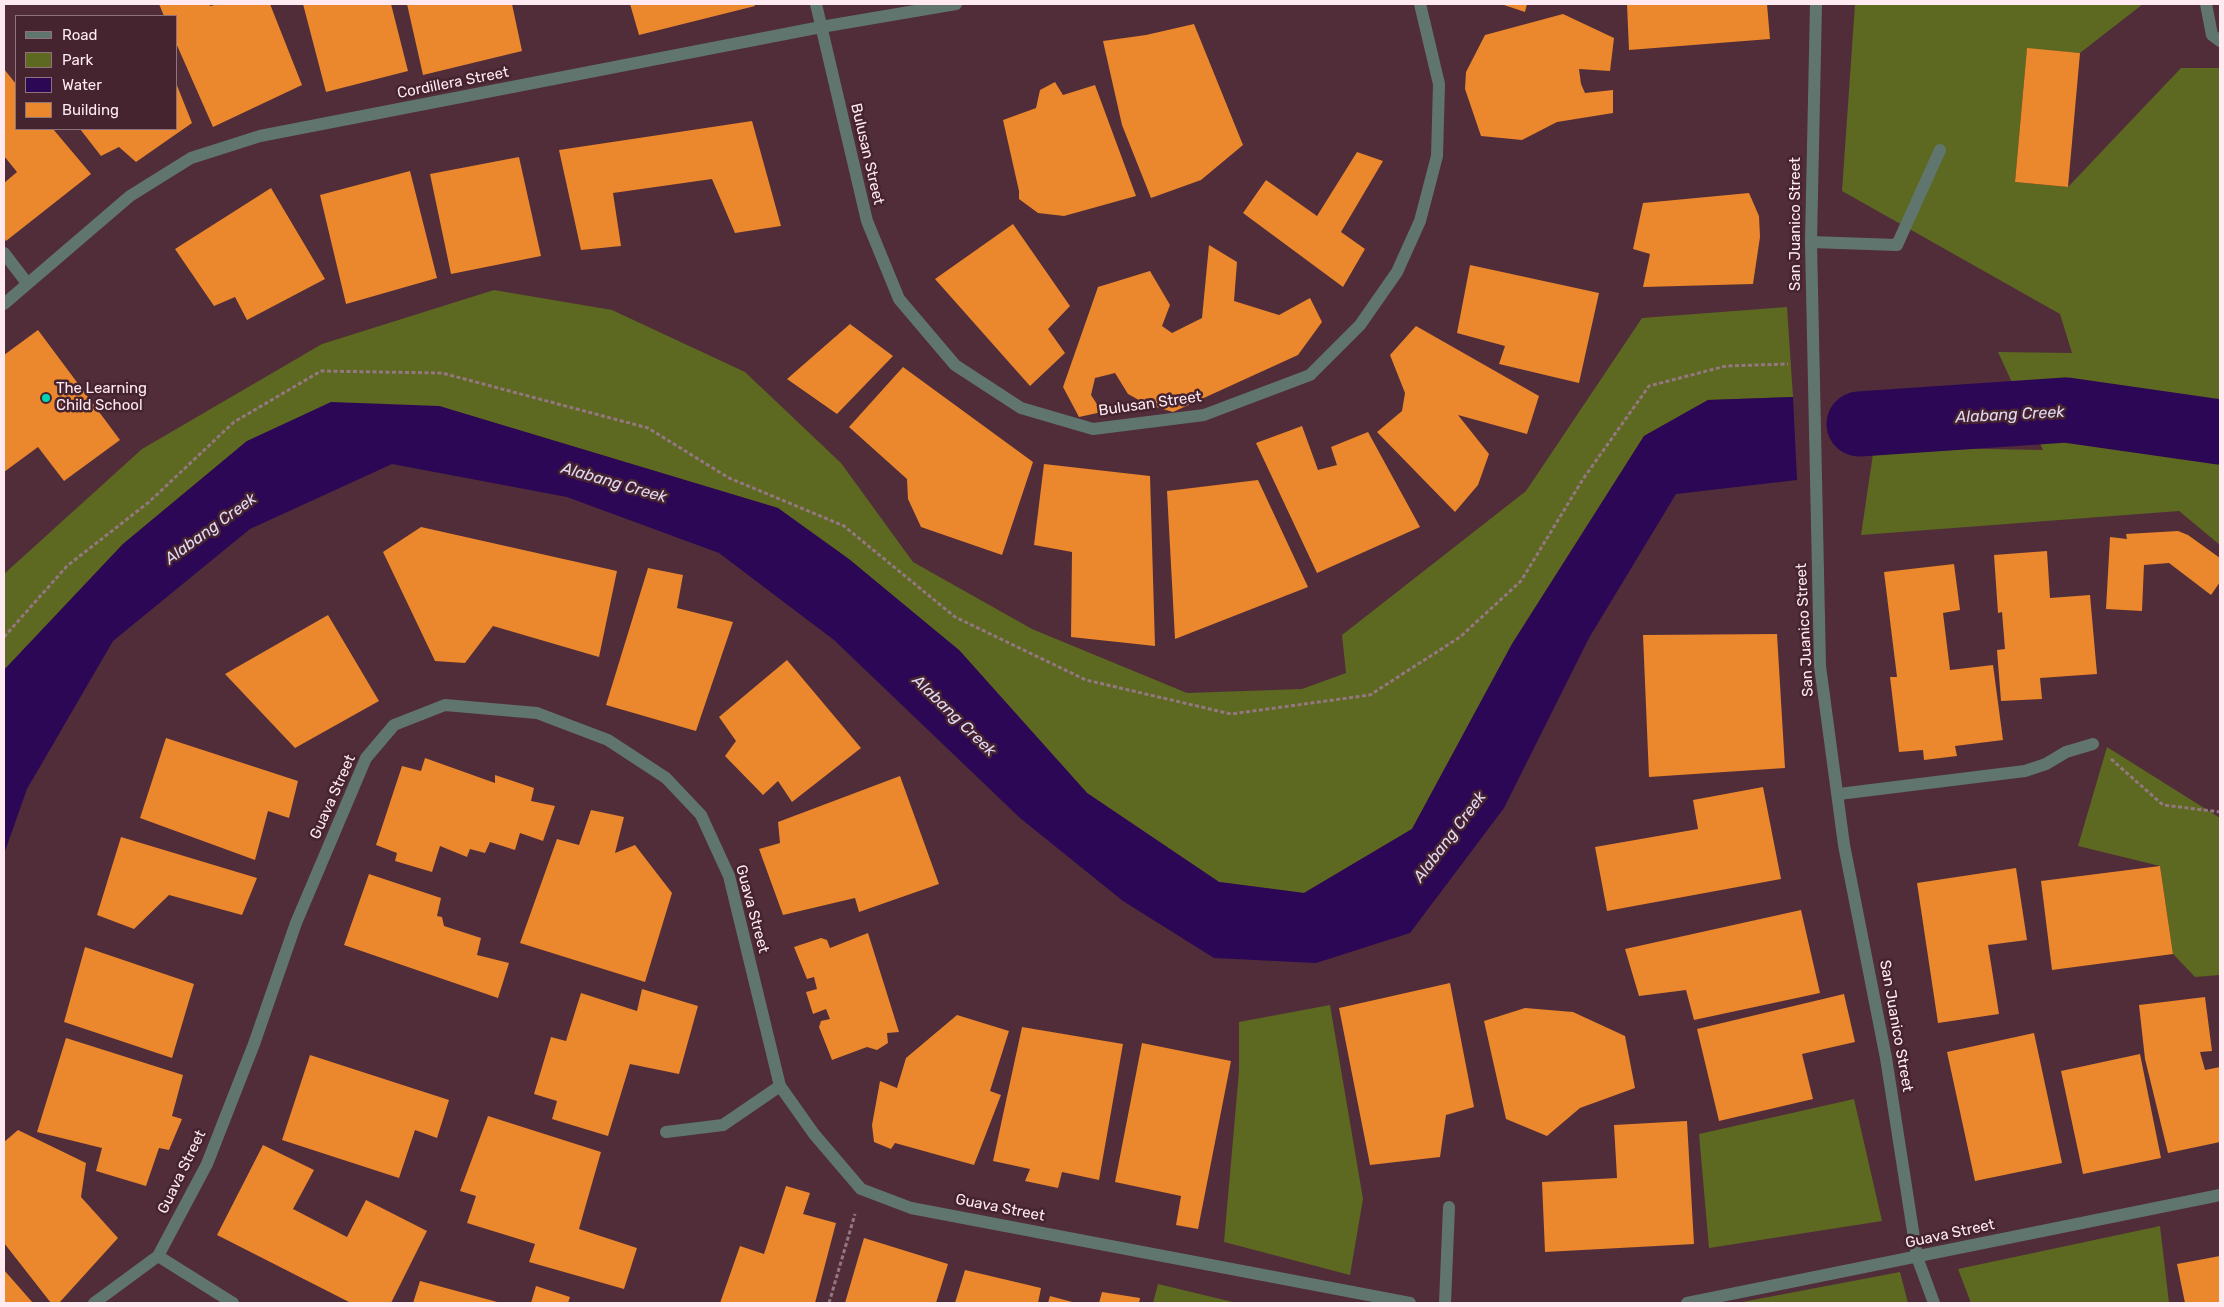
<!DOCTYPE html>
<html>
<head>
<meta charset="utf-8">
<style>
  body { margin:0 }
  #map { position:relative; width:2224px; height:1307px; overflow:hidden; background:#502d39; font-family:Rubik,sans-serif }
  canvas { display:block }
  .frame { position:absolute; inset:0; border:5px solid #feeaf0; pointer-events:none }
  .legend { position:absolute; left:15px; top:15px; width:162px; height:115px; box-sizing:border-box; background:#45232f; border:1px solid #8f737c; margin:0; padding:6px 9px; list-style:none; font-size:15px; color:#feeaf0 }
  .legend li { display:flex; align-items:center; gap:10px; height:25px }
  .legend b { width:25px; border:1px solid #8f737c }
</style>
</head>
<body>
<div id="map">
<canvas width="2224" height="1307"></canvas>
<div class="frame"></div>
<ul class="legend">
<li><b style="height:6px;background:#61756f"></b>Road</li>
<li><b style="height:14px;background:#5d6820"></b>Park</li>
<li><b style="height:14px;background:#2c0755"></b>Water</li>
<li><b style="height:14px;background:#eb872c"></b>Building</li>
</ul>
</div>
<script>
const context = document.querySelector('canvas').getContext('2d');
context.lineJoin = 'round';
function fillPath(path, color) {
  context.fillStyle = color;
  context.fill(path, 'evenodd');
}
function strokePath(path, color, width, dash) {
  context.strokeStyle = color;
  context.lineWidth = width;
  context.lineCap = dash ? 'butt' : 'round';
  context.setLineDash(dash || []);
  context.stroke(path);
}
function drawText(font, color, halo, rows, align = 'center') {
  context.font = font + ' Rubik,sans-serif';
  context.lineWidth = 5;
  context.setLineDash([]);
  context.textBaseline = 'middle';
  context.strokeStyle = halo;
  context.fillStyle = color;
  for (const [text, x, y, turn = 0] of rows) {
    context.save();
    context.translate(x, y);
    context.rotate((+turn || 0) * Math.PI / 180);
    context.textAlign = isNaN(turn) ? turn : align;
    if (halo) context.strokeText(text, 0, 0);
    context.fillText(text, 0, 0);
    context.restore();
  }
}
fillPath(new Path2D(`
  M1855,4H2143L2080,53L2027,49L2015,182L2068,187L2181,68H2220V545L2179,511L1861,535L1874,447L2043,450L1998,352L2072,353L2060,314L1842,191Z
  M494,290L612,310L745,372L841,463L913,562L1032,629L1187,693L1302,689L1346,673L1342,635L1526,491L1642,318L1787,307L1793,397L1708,400L1644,436L1512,644L1412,829L1304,893L1219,882L1087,793L959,650L778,508L439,406L247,441L123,544L4,670V574L142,449L322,344Z
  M2107,747L2220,818V975L2195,977L2173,954L2160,866L2078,846Z
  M1330,1005L1363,1199L1350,1275L1224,1242L1239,1071V1022Z
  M1854,1099L1882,1221L1709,1248L1699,1134Z
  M2160,1226L2169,1303H1971L1958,1269Z
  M1900,1272L1908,1303H1742V1302Z
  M1158,1284L1237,1303H1153Z`), '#5d6820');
fillPath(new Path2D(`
  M1793,397L1797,480L1676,494L1589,638L1504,808L1410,933L1316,963L1214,958L1123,901L1020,818L834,640L719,553L567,497L392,464L250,529L113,641L27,789L4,854V670L123,544L247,441L331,402L439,406L778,508L849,559L959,650L1087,793L1219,882L1304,893L1412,829L1512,644L1644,436L1708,400Z`), '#2c0755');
strokePath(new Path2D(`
  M1859,424L2066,410L2220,432`), '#2c0755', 65);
fillPath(new Path2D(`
  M159,4H209L210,6L219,4H270L302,85L213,127L176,43V16H164Z
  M303,4H391L408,71L326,92Z
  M407,4H512L522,51L423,75Z
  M630,4H754L755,6L639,35Z
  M1501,4H1527L1525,12Z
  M1627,4H1767L1770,39L1629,50Z
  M1563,14L1614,38L1610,71L1579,69L1581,84L1585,93L1613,90V113L1557,122L1522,140L1481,136L1465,89L1466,72L1485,35Z
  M1194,24L1243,145L1201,180L1151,198L1122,125L1103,41L1146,35Z
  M2027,48L2080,53L2068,187L2015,182Z
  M4,69L16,84V129H53L91,174L6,241L4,238V183L17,172L4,156Z
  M1055,82L1063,95L1095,85L1136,196L1064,216L1038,213L1019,199V191L1003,120L1036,108L1040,90Z
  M176,83L192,123L136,162L119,147L101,156L80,129H176Z
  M752,121L781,226L735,233L712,179L613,193L621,246L581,250L559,150Z
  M1357,152L1383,161L1341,232L1365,249L1343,287L1243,213L1266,180L1317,216Z
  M519,157L541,256L451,274L430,174Z
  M410,171L437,278L346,304L320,195Z
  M271,188L325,279L247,320L235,297L214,306L175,249Z
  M1749,193L1759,216L1760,237L1753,284L1643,287L1650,254L1633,249L1643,203Z
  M1013,224L1070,306L1048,329L1065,353L1030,386L935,279Z
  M1209,245L1237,262L1234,301L1279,315L1310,298L1322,322L1298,355L1173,412L1146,404L1128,394L1115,373L1095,378L1091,395L1102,412L1079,417L1063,387L1098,287L1150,271L1170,305L1162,326L1172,333L1202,318Z
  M1470,265L1599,293L1579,383L1499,364L1505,346L1457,333Z
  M850,324L893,356L837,414L787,379Z
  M1416,326L1539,396L1527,434L1458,415L1489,454L1478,485L1455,512L1377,432L1402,411L1405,393L1390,355Z
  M38,330L120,440L64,481L38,447L4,472V355Z
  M903,367L1033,462L1002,555L921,527L908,499L907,479L849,427Z
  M1302,426L1318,470L1337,465L1331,447L1368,432L1420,527L1317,573L1256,443Z
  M1044,464L1150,476L1155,646L1071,637L1072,552L1034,545Z
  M1258,480L1308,587L1175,639L1167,491Z
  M421,527L617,571L599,657L493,626L465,663L435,661L383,552Z
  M2178,531L2188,535L2220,558V582L2211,595L2169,563L2144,565L2142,611L2106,609L2110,537L2127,539L2126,534Z
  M2047,551L2050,598L2090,595L2097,674L2040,678L2042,699L2001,701L1997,650L2005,649L2002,612L1998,613L1994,555Z
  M1954,564L1960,610L1943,613L1950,670L1993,665L2003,740L1955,746L1957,756L1924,760L1923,750L1899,752L1890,677H1897L1884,572Z
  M648,568L683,575L677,608L733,622L696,731L606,705Z
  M328,615L379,701L295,748L225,674Z
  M1777,634L1785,768L1649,777L1643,635Z
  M787,660L861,748L792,802L778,781L763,795L725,756L736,741L719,717Z
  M166,738L298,781L289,818L268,811L255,860L140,818Z
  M425,758L495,783V775L534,788L531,801L555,806L543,841L520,833L515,850L490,842L485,853L470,849L467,857L440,846L432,872L395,861L397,853L376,845L402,766L421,771Z
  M900,776L939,884L859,912L855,898L783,915L759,849L780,843L778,822Z
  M1763,787L1781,879L1607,911L1595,847L1698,829L1693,800Z
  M591,810L624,817L615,853L635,845L672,893L645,982L520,943L557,839L579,845Z
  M121,837L257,878L242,915L169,895L134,929L97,915Z
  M2160,866L2173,954L2052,970L2041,881Z
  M2016,868L2027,940L1988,945L1999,1014L1938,1023L1917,883Z
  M369,874L441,898L437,916L442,917L444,926L481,938L477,955L509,963L498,998L344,945Z
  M1801,910L1820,993L1694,1020L1686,990L1639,996L1625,949Z
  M868,933L899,1032L887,1033L888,1043L877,1050L867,1047L832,1060L819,1027L821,1021L830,1019L826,1009L813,1014L806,992L817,989L814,977L807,979L794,947L821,938L827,940L830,948Z
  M85,947L194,984L172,1058L64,1022Z
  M1450,983L1474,1107L1446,1115L1440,1157L1370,1165L1339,1008Z
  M642,989L698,1006L679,1074L630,1064L608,1136L552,1119L557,1101L534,1094L551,1037L566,1041L581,993L637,1011Z
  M1844,994L1855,1042L1802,1054L1813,1099L1719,1121L1697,1029Z
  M2205,997L2212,1051L2200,1052L2205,1070L2220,1067V1142L2168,1153L2145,1059L2139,1005Z
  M1525,1008L1573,1012L1625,1036L1635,1088L1580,1108L1547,1136L1506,1119L1484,1021Z
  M957,1015L1009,1031L990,1091L1001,1095L974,1165L895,1143L891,1149L874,1142L872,1125L880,1081L897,1088L906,1058Z
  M1022,1027L1123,1044L1099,1180L1062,1172L1058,1188L1025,1181L1030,1169L993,1161Z
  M2034,1033L2062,1163L1975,1181L1947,1052Z
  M66,1038L183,1075L172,1116L182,1119L169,1150L159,1148L146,1186L96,1171L102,1148L37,1132Z
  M1142,1043L1231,1061L1198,1229L1176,1225L1181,1196L1115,1182Z
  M2140,1054L2161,1158L2083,1174L2061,1071Z
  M310,1055L449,1100L437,1138L415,1130L399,1178L282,1140Z
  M488,1116L601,1152L579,1229L637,1248L624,1289L529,1262L535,1244L467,1223L476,1196L460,1191Z
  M1687,1121L1694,1244L1545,1252L1542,1182L1617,1178L1614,1125Z
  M18,1130L86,1163L81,1197L118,1238L59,1303H51L4,1243V1142Z
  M263,1145L314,1170L293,1209L347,1237L366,1200L427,1231L391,1303H351L217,1235Z
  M786,1186L810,1193L803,1214L836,1223L815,1303H720L740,1246L764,1254Z
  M864,1238L948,1264L936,1303H845Z
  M2220,1256V1303H2185L2177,1264Z
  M4,1270L33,1303H4Z
  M965,1270L1041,1288L1038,1303H955Z
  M420,1281L501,1303H413Z
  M536,1286L570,1297L568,1303H531Z
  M1102,1292L1140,1298L1139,1303H1099Z
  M1050,1296L1076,1303H1048Z`), '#eb872c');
strokePath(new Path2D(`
  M4,637L67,566L149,502L234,422L321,371L442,373L648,428L729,478L844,526L955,617L1086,680L1231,714L1370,695L1460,637L1521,581L1583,479L1649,386L1726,366L1788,364
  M2111,759L2163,805L2220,812
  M829,1303L855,1214`), '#947780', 3, [4, 2.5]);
strokePath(new Path2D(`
  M2206,4L2212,35L2220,41
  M1811,242L1897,245L1940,150
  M666,1132L723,1125L780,1086
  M1445,1303L1449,1207`), '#61756f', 12);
strokePath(new Path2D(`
  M816,4L867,221L899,299L955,365L1021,408L1093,429L1204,415L1310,375L1360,325L1397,272L1420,221L1437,156L1439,84L1420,4
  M1816,4L1811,242L1820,666L1844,845L1886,1058L1917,1257L1934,1303
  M4,253L27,283
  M4,304L130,196L191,158L260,136L821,27L956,4
  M1839,794L2025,771L2046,764L2066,752L2093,744
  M158,1256L233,1303
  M94,1303L158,1256L207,1164L254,1044L296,923L366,758L394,725L445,705L537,713L608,740L666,778L701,815L729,876L780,1086L814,1134L861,1189L911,1208L1410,1303
  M1687,1303L2220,1195`), '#61756f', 12);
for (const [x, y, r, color] of [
  [46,398,5,"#01d5b6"]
]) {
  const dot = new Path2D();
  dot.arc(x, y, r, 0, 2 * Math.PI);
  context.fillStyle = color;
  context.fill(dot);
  strokePath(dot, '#45232f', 2);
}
drawText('15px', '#feeaf0', '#45232f', [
  ["Cordillera Street",453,83,-11],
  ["Bulusan Street",867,154,77],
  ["San Juanico Street",1796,224,-90],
  ["Bulusan Street",1150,404,-8],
  ["San Juanico Street",1805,630,-93],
  ["Guava Street",333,797,-66],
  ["Guava Street",752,909,75],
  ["San Juanico Street",1896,1026,80],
  ["Guava Street",182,1172,-64],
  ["Guava Street",1000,1208,11],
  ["Guava Street",1950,1234,-12]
]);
drawText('15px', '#feeaf0', '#45232f', [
  ["The Learning",56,389],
  ["Child School",56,406]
], 'left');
drawText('italic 16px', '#e0d9f4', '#45232f', [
  ["Alabang Creek",2010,415,-3],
  ["Alabang Creek",614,483,16],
  ["Alabang Creek",211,529,-36],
  ["Alabang Creek",954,716,44],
  ["Alabang Creek",1450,837,-53]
]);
</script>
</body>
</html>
